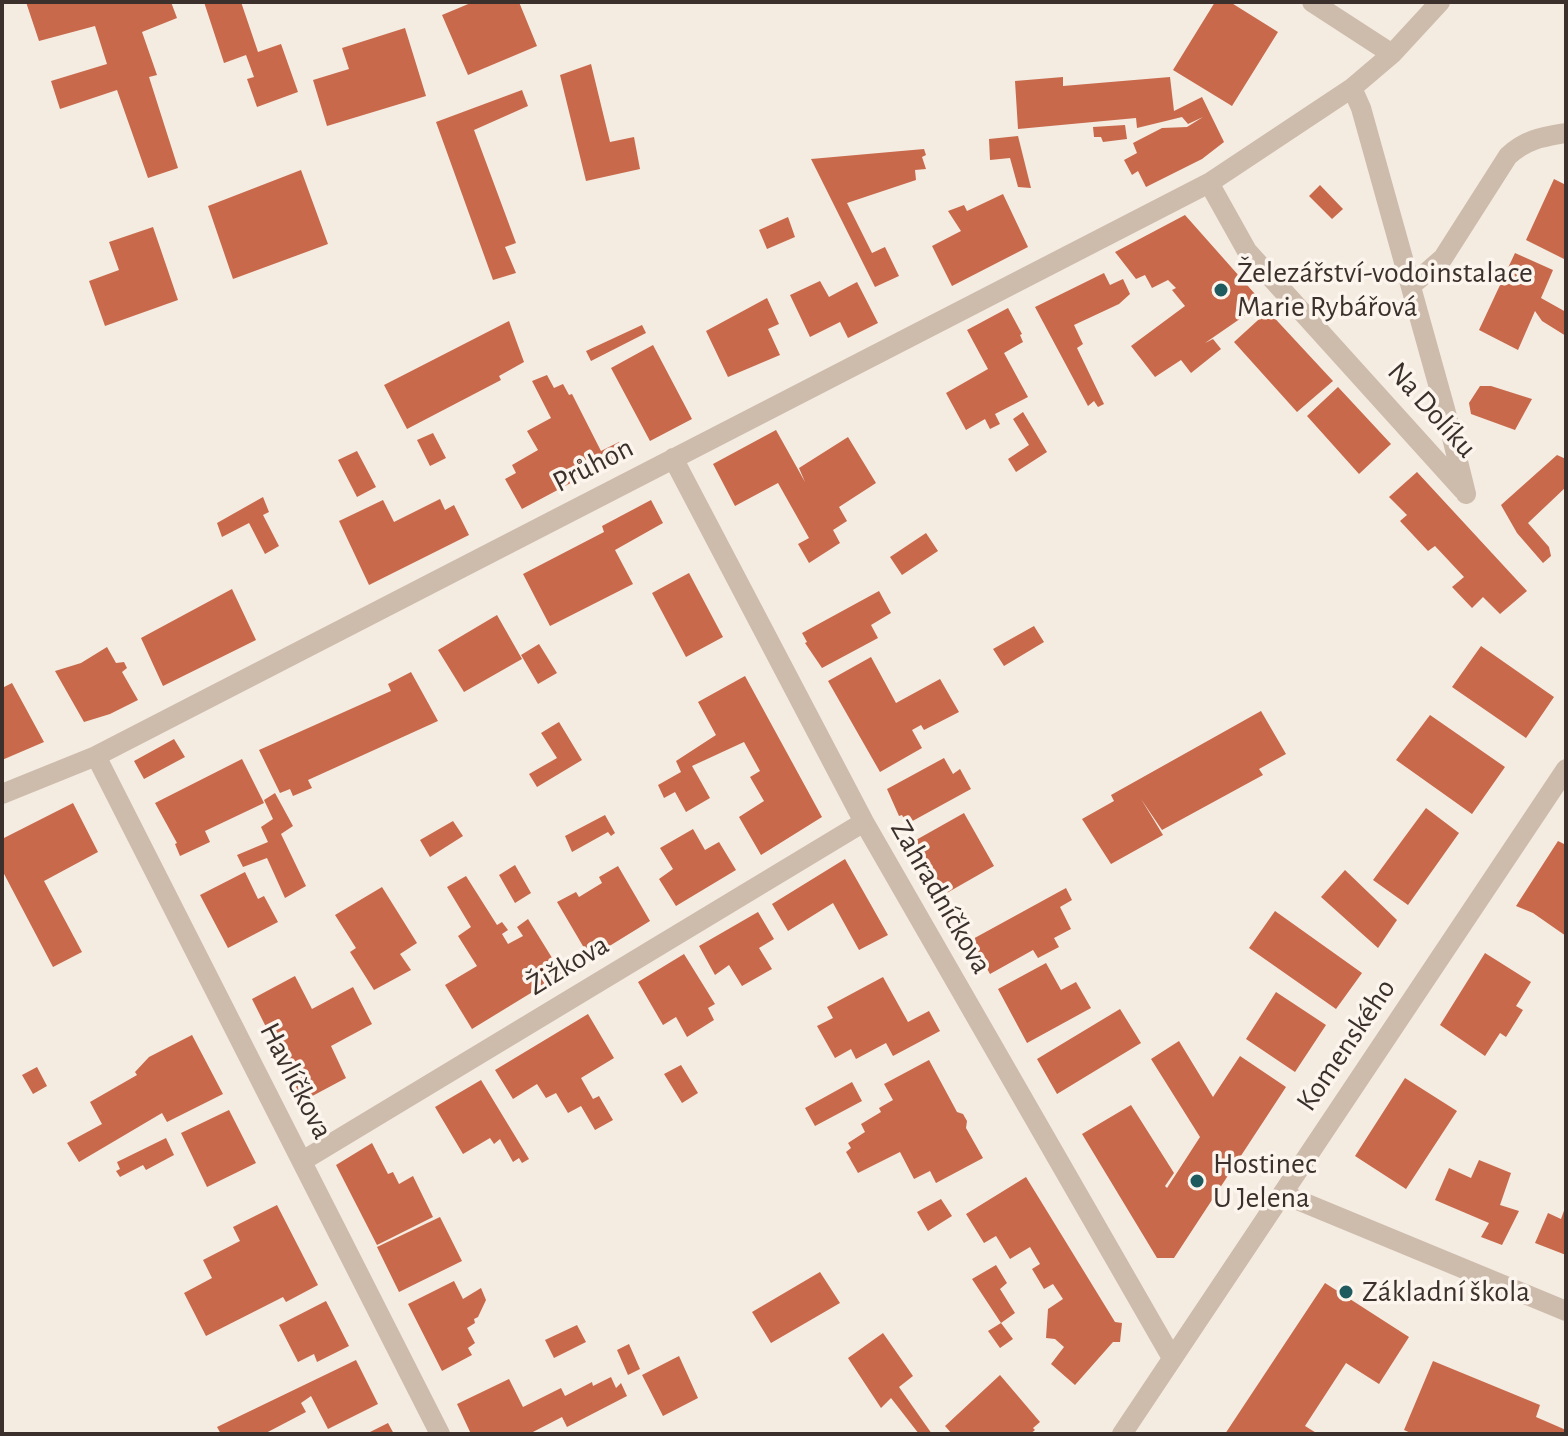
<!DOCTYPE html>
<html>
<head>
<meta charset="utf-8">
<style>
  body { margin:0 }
  #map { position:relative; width:1568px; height:1436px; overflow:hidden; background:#f4ebe1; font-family:"Alegreya Sans",sans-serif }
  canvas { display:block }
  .frame { position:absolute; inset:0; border:4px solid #3b302b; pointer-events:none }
</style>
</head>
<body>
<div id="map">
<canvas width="1568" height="1436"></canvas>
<div class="frame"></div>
</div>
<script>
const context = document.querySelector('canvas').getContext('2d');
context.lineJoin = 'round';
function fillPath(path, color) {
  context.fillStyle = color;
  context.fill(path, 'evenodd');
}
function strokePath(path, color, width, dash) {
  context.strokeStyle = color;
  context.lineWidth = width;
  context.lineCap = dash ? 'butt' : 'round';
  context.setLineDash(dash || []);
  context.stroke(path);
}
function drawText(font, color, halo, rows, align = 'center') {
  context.font = font + ' "Alegreya Sans",sans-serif';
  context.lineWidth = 7;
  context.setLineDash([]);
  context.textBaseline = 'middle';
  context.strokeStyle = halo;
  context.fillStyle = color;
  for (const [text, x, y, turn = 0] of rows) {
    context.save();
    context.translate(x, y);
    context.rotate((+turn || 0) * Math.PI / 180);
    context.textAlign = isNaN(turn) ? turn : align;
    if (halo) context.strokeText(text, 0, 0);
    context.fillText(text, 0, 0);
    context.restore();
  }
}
fillPath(new Path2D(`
  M26,2H171L177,18L142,32L157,75L149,77L178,168L148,178L117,90L60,109L51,81L107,64L95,26L39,41Z
  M204,2H241L258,52L281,44L298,92L257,107L247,79L254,77L246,55L224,63Z
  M473,2H519L537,46L468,75L442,15Z
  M1215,2H1230L1278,32L1232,106L1173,70Z
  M405,28L426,96L327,126L313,80L349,69L342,48Z
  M591,64L610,142L634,137L640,169L586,181L560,75Z
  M1063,77V86L1170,77L1174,111L1202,97L1224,142L1202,159L1146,187L1138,171L1132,175L1124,160L1137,153L1133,143L1162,128L1187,127L1203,117L1188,124L1182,117L1137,128L1136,118L1018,129L1015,81Z
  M522,90L528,106L474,130L516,243L505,247L516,273L493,280L436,122Z
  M1125,125L1127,139L1103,142L1101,137H1094L1093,127Z
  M1018,136L1031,188L1018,187L1010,158L990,160L989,139Z
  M924,149L926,155L922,157L926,169L915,170L916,180L847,203L872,253L885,247L899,276L875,287L811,159Z
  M301,170L328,244L233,279L208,206Z
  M1554,179L1566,185V260L1526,240Z
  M1320,185L1343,209L1332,219L1309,196Z
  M1003,194L1028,247L952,286L932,246L961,231L948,211L964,205L967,211Z
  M1185,215L1263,303L1205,343L1213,339L1221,349L1191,373L1181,360L1155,377L1131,346L1185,306L1172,290L1176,288L1168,280L1152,288L1145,275L1136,279L1115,252Z
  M788,217L795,237L767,249L759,230Z
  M153,227L178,300L105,326L89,281L119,270L109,242Z
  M1515,253L1553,270L1541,298L1566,312V336L1542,321L1535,311L1518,350L1479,330Z
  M1104,273L1110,285L1123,279L1130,294L1119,304L1074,325L1083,344L1077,348L1104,404L1098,407L1094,401L1088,406L1035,307Z
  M820,281L829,297L857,282L878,323L848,338L840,322L810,337L790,295Z
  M767,298L779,324L768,329L780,355L728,377L706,331Z
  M1008,308L1022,334L1020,335L1023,342L1004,353L1028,397L995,414L1000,424L990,429L985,419L966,430L946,393L988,369L967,330Z
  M1268,311L1333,381L1297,412L1234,342Z
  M509,321L524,362L499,376L501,380L407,429L384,385Z
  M642,325L646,333L591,361L586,351Z
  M653,345L692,419L650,441L611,368Z
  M547,375L554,388L563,384L569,395L572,394L601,451L619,442L625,454L522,509L505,479L516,473L512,465L538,450L527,431L551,418L532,381Z
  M1480,386H1491L1532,399L1515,430L1471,414L1469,403Z
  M1338,387L1391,444L1359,474L1307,416Z
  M1023,412L1047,452L1016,472L1008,459L1029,445L1013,419Z
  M776,430L805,482L799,468L848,437L876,483L839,507L847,521L833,530L840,543L809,563L798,544L809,538L778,483L735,506L713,464Z
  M433,433L446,458L430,466L417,440Z
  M357,451L376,487L357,497L338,460Z
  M1557,455L1566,459V487L1528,523L1549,547L1551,556L1543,563L1517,533L1501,505Z
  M1417,472L1527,591L1500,614L1483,597L1472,608L1452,587L1464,577L1435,546L1428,551L1400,521L1407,515L1389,497Z
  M263,497L269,512L263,515L279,546L265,554L249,523L222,537L217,523Z
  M440,499L445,510L454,505L469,535L369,585L339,521L383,500L394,522Z
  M651,500L663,523L615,550L633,584L550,626L523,574L604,532L602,526Z
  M926,533L938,551L902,575L890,557Z
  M689,573L723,637L686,657L652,593Z
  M232,589L256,640L163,686L141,638Z
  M879,591L891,613L871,625L878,638L822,668L805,643L807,642L802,633Z
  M497,615L522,659L464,692L438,650Z
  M1034,626L1044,642L1004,666L993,649Z
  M539,644L557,673L538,684L521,655Z
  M1481,646L1554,697L1526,738L1452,687Z
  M107,647L116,663L124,662L127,668L122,672L138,700L110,714L84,722L55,671L81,663Z
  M871,657L896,703L940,679L959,712L924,730L921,725L912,730L922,748L880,772L828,681Z
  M411,672L438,721L308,780L312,788L293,796L290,789L280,793L259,750L391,691L388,684Z
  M745,676L822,817L761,855L739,817L764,801L750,777L760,771L744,742L692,766L710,798L686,812L675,792L664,798L658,785L681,772L676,761L716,735L698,702Z
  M12,683L44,742L2,760V688Z
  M1261,711L1286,754L1259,769L1263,775L1162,830L1141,799L1163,835L1111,864L1082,819L1114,801L1111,795Z
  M1430,715L1505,767L1472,814L1396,760Z
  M559,722L582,760L537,787L529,774L557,758L541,733Z
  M174,739L185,757L144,779L134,761Z
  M944,758L953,774L960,769L971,789L907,824L902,815L899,816L887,789Z
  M242,759L264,803L205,831L210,842L180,856L175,844L177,843L155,803Z
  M275,793L293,826L281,834L306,886L285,898L267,858L243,867L237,855L268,842L261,827L273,819L264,800Z
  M73,803L98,852L44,881L82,952L53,967L2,870V839Z
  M1426,808L1459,833L1408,905L1373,880Z
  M964,813L994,866L945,894L916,840Z
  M605,815L615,833L611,836L608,832L572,852L565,836Z
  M453,821L463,836L430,857L420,840Z
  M693,829L705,850L719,842L736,870L676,906L659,879L673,869L660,848Z
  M1558,841L1566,845V936L1533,913L1516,906Z
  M845,859L888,935L859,950L833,903L788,931L772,904Z
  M515,865L531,893L515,903L499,875Z
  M618,866L650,921L590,958L557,902L576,892L579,897L602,883L599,877Z
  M1345,870L1397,920L1378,948L1321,897Z
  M245,872L258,899L264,896L278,922L228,948L200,895Z
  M466,876L497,925L502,922L508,930L502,934L508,944L523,936L517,927L528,919L562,974L472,1029L445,985L477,966L458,936L471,927L447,887Z
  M382,887L417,943L400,954L411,970L374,990L350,952L356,948L335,915Z
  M1066,888L1072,900L1060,907L1071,929L1054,938L1059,947L1038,958L1033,950L990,974L971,940Z
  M1275,911L1362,973L1336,1009L1249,948Z
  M758,912L774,939L759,948L772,969L742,986L729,965L715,975L699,946Z
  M1485,953L1531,982L1516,1006L1523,1010L1506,1037L1500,1033L1485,1056L1440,1025Z
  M684,954L715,1004L708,1008L714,1020L687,1037L676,1017L663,1025L638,982Z
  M1046,963L1061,990L1076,982L1091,1008L1027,1043L998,989Z
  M295,976L312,1009L353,987L372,1024L331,1046L346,1078L303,1101L252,999Z
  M883,977L908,1022L929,1011L940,1031L893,1056L886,1043L856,1059L851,1049L835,1058L817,1026L833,1018L827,1007Z
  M1276,992L1326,1025L1295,1072L1246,1039Z
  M1120,1009L1141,1043L1057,1094L1037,1059Z
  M588,1014L614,1058L581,1078L593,1099L599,1096L613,1120L595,1130L581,1106L568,1113L556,1093L546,1098L537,1084L513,1099L495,1070Z
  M192,1035L223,1094L167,1122L162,1113L79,1162L67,1143L102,1124L90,1102L137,1075L135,1072L149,1057Z
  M1179,1041L1213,1097L1240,1056L1286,1087L1174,1258H1157L1082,1134L1131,1105L1174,1173L1165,1186L1167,1188L1200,1137L1151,1059Z
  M929,1060L957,1112L963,1114L967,1121L966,1128L983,1158L936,1183L930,1171L914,1179L900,1152L858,1173L846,1152L851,1148L848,1143L865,1132L861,1124L881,1112L879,1108L893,1100L884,1084Z
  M681,1065L698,1093L682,1103L664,1074Z
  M37,1067L47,1086L33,1094L22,1075Z
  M1405,1078L1457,1111L1406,1189L1355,1156Z
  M481,1080L529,1159L522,1163L519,1158L513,1162L500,1139L494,1144L490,1138L463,1154L435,1107Z
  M852,1082L862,1101L815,1126L805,1108Z
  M229,1110L256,1163L207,1187L181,1133Z
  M166,1138L174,1155L146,1170L143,1165L120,1177L116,1171L120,1169L117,1162Z
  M372,1143L388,1174L393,1172L399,1184L413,1176L433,1217L377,1245L336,1165Z
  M1479,1160L1511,1173L1500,1205L1519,1211L1502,1245L1481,1237L1489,1223L1435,1200L1449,1168L1471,1178Z
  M1026,1177L1115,1322L1122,1323L1120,1342H1113L1075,1385L1051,1364L1064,1347L1055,1339L1046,1338L1048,1309L1063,1299L1053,1284L1044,1289L1032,1269L1040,1264L1030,1247L1010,1259L996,1236L984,1243L966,1214Z
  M941,1199L952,1216L928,1231L917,1212Z
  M277,1205L318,1285L286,1302L283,1297L206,1336L184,1293L212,1278L203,1260L240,1241L233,1227Z
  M1566,1205V1255L1535,1243L1548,1213L1561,1219Z
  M440,1217L462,1261L399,1292L377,1247Z
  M996,1265L1007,1283L1000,1289L1015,1313L1001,1323L972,1279Z
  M820,1272L840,1303L771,1343L752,1312Z
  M454,1281L463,1299L481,1288L486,1300L478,1317L474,1319L475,1323L467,1328L475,1343L468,1348L472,1355L442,1371L408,1304Z
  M1325,1283L1409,1337L1379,1384L1346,1363L1305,1426L1318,1434H1225Z
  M326,1301L349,1346L317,1362L314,1354L298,1362L279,1325Z
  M1001,1323L1013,1339L1000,1348L988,1331Z
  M577,1325L586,1342L554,1358L545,1340Z
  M883,1333L913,1376L899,1387L932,1434H919L891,1398L881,1408L848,1358Z
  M629,1344L640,1369L628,1375L617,1350Z
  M679,1356L698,1398L663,1416L642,1375Z
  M356,1360L378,1404L328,1429L311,1396L301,1403L306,1412L264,1434H221L217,1427Z
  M1433,1361L1540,1405L1536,1417L1566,1430V1434H1413L1404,1430Z
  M1000,1375L1040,1422L1033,1428L1035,1430L1030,1434H952L945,1426Z
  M611,1377L616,1388L621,1383L627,1396L567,1427L562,1417L529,1434H471L457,1404L509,1379L523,1407L561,1388L565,1396L592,1382L593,1386Z
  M388,1423L394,1434H366Z`), '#c8694b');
strokePath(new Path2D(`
  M1312,2L1392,54
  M1352,88L1361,108L1445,409L1466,494
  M1209,183L1247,251L1463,490
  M1411,286L1443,258L1508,156C1526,139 1543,137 1566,133
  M673,458L864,822L1172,1358
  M96,756L440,1434
  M2,794L96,756L1209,183L1352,88L1392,54L1440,2
  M304,1160L864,822
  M1283,1194L1566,1311
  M1122,1434L1566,769`), '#cdbbac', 20);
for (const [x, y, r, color] of [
  [1221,290,8,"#1f5a5e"],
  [1197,1181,8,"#1f5a5e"],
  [1346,1292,8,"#1f5a5e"]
]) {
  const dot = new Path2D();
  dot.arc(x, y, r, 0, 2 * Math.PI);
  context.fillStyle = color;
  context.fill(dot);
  strokePath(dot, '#fbf5ee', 3);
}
drawText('30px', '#3b302b', '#fbf5ee', [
  ["Železářství-vodoinstalace",1237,273],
  ["Marie Rybářová",1237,307],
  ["Hostinec",1213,1164],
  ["U Jelena",1213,1198],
  ["Základní škola",1362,1292]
], 'left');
drawText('30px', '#3b302b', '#fbf5ee', [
  ["Na Dolíku",1432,410,48],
  ["Průhon",593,465,-27],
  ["Zahradníčkova",941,897,60],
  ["Žižkova",568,965,-31],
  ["Komenského",1346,1045,-56],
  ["Havlíčkova",296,1081,63]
]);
</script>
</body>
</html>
